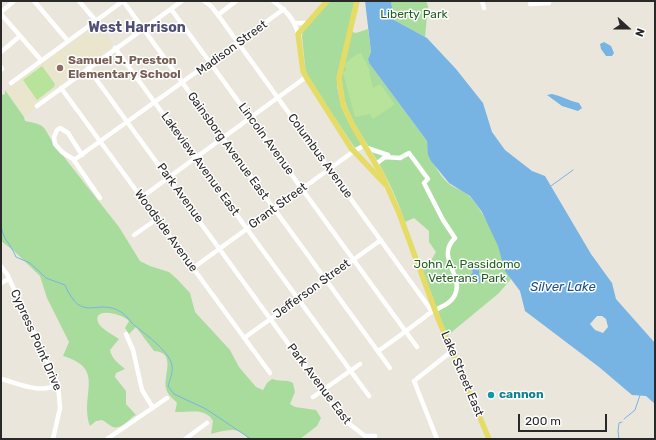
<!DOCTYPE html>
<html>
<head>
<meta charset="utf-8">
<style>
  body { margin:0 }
  #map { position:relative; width:656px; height:440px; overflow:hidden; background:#eae6dc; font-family:Rubik,sans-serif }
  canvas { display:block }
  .frame { position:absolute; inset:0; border:2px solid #292929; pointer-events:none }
  .north { position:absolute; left:608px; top:8px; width:40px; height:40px; -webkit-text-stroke:3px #fff; paint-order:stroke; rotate:111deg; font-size:11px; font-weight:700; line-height:16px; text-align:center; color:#292929 }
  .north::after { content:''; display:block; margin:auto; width:14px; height:18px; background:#292929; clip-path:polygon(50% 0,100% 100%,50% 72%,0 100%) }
  .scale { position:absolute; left:518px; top:414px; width:89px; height:18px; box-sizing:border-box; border:2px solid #292929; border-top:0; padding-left:5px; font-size:12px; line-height:14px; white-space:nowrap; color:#292929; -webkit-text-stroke:3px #fff; paint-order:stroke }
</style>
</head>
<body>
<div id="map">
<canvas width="656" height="440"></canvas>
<div class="frame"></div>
<div class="north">N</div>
<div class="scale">200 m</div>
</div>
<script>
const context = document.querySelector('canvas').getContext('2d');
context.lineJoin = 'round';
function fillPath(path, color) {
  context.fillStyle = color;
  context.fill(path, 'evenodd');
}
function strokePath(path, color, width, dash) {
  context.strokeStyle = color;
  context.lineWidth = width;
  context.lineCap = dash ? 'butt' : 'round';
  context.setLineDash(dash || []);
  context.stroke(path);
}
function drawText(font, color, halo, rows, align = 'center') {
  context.font = font + ' Rubik,sans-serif';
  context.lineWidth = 3;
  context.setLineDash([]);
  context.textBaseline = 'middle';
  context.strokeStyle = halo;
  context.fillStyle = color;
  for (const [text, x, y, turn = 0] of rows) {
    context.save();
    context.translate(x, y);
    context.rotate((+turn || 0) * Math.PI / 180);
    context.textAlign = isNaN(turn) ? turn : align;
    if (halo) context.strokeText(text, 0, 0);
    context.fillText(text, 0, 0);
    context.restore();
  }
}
fillPath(new Path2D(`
  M98,23L114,45L35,103L38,107L24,117L5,90Z`), '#eae6cd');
fillPath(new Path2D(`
  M330,1H355L337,86L341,105L361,143V146L355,148L306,75L302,36L303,32Z
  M391,1H426L428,6L425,37L394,20Z
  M368,29L371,52L368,59L369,63L427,141C429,157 437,173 449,184C456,189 467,192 472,199C483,213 491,228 498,245C503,256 503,268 511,279L499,293L447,336L422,269L429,264L436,252L429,242V231L414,218L405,222C399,204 392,188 383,171C367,139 344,118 341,80C340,67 349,45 352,32L356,33Z
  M5,90L24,117L25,121C45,125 43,125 53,143L119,227L140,261L150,266L169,272L177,279L190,293L195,312L230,350L239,367L256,387L263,390L267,383L272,379C280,382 286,379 293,383L295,392L290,404L295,407L316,410L321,418L317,426L300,439H248C238,425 225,431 211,434L213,421C205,407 189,413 175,412L177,403C173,398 167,395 166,388C163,376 177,352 154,351L136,327L129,334L125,328L129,321C120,312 90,307 99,324C103,330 113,335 119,339L110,350C112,359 118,363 125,369L116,373L115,377L126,391V404L136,415C130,418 121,430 113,427C110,426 106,422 102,420L96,421L90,426C79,394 107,369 63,356L69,342L47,298L40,276L14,251L1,241V95L5,94Z`), '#a8dc9d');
fillPath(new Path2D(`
  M361,53L370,71L369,72L373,88L380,84L394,103V105L373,119L370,114L355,117L343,73L346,70L344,64L357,54Z
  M42,66L55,84L54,87L37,100L23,80Z`), '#b7e39a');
fillPath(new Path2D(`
  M365,1H391L394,20L427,38L456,69L483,103L492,132L505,150L532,171L545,176L591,254L612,283L616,299L655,343V404L646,396L632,395L599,367L525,311L520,291L505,271L498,246L482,212L470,196L449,183L431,161L428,155L427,141L369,63L368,59L371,52ZM597,316H602L606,319L608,327L603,333L595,330L590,324Z
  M604,42L611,46L614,53L612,56H606L601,49L600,44Z
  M552,94C562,96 569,101 579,103L582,108L578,111L562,106L547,95Z
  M474,262H479V275L483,277L480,283L470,277L473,272L468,265Z`), '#78b4e3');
strokePath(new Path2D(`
  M551,186L573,170
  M1,223C2,240 10,242 16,257L30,263L46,278L65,285C82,325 97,297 121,312C126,315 130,321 134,325C145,334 169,351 172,365C173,373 170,379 168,386L174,394L206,409L251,439
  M624,419L635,410L640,395
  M619,439L618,431L619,423L622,422`), '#78b4e3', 1);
strokePath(new Path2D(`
  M34,1L68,41
  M79,1L96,21
  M123,1L390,368
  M204,1L211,6L218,15L426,303L430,309L435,310
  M273,1C286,11 294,18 298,34
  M482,1L484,8
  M530,4L549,3V1
  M171,9L417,347
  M1,12L14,1
  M1,14L41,60
  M218,15L236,1
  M295,23H307
  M115,48L369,396
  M1,52L20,36
  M1,67L2,69
  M88,68L343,419L365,436H375
  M11,83L123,1
  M61,88L270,373
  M37,106L182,1
  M367,148L388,155
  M82,155L68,133L60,128L57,130L54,137L55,144L62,152L73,159L100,198
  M74,160L284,9
  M376,164L385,157L400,158L409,153L428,179L424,183L443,220L455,238C435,257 464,275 455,295C450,305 439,307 430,313C413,326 396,339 378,351
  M142,197L306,77
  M134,235L157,219
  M1,266L7,274L58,384L60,408L53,439
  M193,268L354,151L365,145
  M1,283L9,279
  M126,334L133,350L142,390L153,408
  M244,338L381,240
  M1,379C18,383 41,395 58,384
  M313,397L360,364
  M107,439L167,398
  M185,439L207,423
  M437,439L414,381L452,351`), '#fff', 4.5);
strokePath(new Path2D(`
  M327,1L298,34L303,71L306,77L351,148L385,184
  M357,1L339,78L343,105L352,124L382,175L399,213L439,321L489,439`), '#e4dc67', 5.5);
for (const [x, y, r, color] of [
  [60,68,4,"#8d6e63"],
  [491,395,4,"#0f9aa8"]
]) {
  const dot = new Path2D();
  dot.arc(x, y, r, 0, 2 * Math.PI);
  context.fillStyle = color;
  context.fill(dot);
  strokePath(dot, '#fff', 1.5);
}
drawText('12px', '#225f20', '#fff', [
  ["Liberty Park",414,15],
  ["John A. Passidomo",467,265],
  ["Veterans Park",467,279]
]);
drawText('12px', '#292929', '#fff', [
  ["Madison Street",232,48,-36],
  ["Lincoln Avenue",266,139,54],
  ["Gainsborg Avenue East",228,146,54],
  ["Columbus Avenue",320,156,54],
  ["Lakeview Avenue East",200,164,54],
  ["Park Avenue",180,193,54],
  ["Grant Street",278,206,-36],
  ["Woodside Avenue",166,231,54],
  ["Jefferson Street",312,289,-36],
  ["Cypress Point Drive",36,340,66],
  ["Lake Street East",462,374,67],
  ["Park Avenue East",319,384,53]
]);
drawText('bold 12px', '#785e54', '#fff', [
  ["Samuel J. Preston",68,61],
  ["Elementary School",68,75]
], 'left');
drawText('bold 12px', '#0d838f', '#fff', [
  ["cannon",499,395]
], 'left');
drawText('italic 13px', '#19518d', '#fff', [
  ["Silver Lake",563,287]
]);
drawText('bold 14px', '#4e4e76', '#fff', [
  ["West Harrison",137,28]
]);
</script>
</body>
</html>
